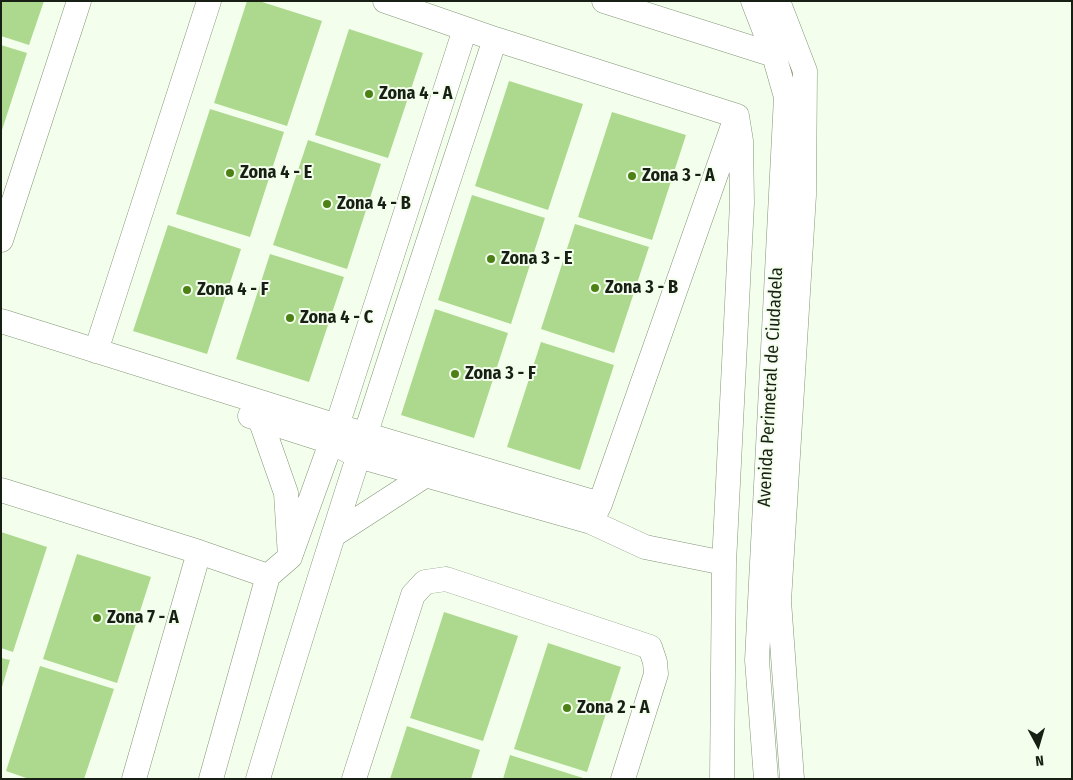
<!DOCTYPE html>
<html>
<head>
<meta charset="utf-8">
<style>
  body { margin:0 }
  #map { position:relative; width:1073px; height:780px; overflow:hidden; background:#f3ffec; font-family:"Fira Sans Condensed",sans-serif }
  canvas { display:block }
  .frame { position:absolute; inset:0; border:2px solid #181f14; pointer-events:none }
  .north { position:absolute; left:1013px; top:720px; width:50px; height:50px; -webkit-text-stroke:4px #f3ffec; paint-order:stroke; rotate:174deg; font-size:14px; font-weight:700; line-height:20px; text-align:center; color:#181f14 }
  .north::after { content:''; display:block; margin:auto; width:18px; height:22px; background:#181f14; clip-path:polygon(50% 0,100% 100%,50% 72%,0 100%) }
</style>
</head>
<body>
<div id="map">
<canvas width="1073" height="780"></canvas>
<div class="frame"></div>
<div class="north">N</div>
</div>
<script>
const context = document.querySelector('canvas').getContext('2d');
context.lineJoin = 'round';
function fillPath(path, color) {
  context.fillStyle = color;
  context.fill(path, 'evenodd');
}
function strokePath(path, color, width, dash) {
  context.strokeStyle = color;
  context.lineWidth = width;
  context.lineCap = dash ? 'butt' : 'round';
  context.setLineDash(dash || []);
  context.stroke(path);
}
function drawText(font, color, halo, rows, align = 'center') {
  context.font = font + ' "Fira Sans Condensed",sans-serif';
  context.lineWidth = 4;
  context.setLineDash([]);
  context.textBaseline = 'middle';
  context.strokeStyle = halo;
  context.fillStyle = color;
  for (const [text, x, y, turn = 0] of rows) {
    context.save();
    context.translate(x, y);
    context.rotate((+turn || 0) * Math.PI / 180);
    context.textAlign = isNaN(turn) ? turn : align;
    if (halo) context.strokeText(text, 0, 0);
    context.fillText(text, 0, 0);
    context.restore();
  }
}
fillPath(new Path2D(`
  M1,1H44L29,45L1,36Z
  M247,1H259L322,21L287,126L214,103Z
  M349,29L423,53L388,158L315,135Z
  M1,45L27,53L2,130H1Z
  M509,81L583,104L548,210L475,186Z
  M210,109L284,132L250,237L176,214Z
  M612,112L686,135L652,240L578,217Z
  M308,140L381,164L347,269L273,245Z
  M472,195L545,218L511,324L438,300Z
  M575,224L649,247L614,353L541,329Z
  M168,225L241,249L207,354L133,331Z
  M270,254L344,277L309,382L236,359Z
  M435,309L508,333L474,438L401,415Z
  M541,342L614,365L580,470L507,447Z
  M1,532L47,547L13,652L1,648Z
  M77,554L151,577L117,683L43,659Z
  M444,612L518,636L483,741L410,718Z
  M548,643L621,667L587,772L514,749Z
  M1,658L10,660L2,687H1Z
  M40,666L114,689L84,779H29L6,771Z
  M407,726L480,750L471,779H390Z
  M510,755L583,778V779H503Z`), '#add98e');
const minor = new Path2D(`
  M385,1L495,39L737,116L741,141L742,203L724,563L722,779
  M604,1L774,55
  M753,1L774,55L786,97L757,660L766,779
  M778,1L805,71L804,195L779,601L792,779
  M1,240L79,1
  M1,321L337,426L600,504
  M96,351L209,1
  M250,416L331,442L358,456L591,522
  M1,490L199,552L268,576
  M335,534L426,475
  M290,557L337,426L465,29
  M724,563L645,547L591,522L600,504L735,120
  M134,779L199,552
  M211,779L268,576L290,557L286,493L260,419
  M258,779C332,531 414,285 495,39
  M354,779L413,595L425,582L446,579L650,647L655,662L656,674L623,779`);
strokePath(minor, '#839578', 25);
strokePath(minor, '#fff', 24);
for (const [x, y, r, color] of [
  [369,94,5,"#4c8116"],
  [230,173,5,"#4c8116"],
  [632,176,5,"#4c8116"],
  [327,204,5,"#4c8116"],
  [491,259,5,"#4c8116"],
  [595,288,5,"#4c8116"],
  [187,290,5,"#4c8116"],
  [290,318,5,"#4c8116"],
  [455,374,5,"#4c8116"],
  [97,618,5,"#4c8116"],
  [567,708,5,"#4c8116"]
]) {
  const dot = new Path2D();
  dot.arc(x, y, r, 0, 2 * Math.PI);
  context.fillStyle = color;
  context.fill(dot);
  strokePath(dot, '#f3ffec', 2);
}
drawText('bold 18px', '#181f14', '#f3ffec', [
  ["Zona 4 - A",379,94],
  ["Zona 4 - E",240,173],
  ["Zona 3 - A",642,176],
  ["Zona 4 - B",337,204],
  ["Zona 3 - E",501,259],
  ["Zona 3 - B",605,288],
  ["Zona 4 - F",197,290],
  ["Zona 4 - C",300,318],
  ["Zona 3 - F",465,374],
  ["Zona 7 - A",107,618],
  ["Zona 2 - A",577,708]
], 'left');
drawText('18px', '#181f14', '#f3ffec', [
  ["Avenida Perimetral de Ciudadela",771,387,-87]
]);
</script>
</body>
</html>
